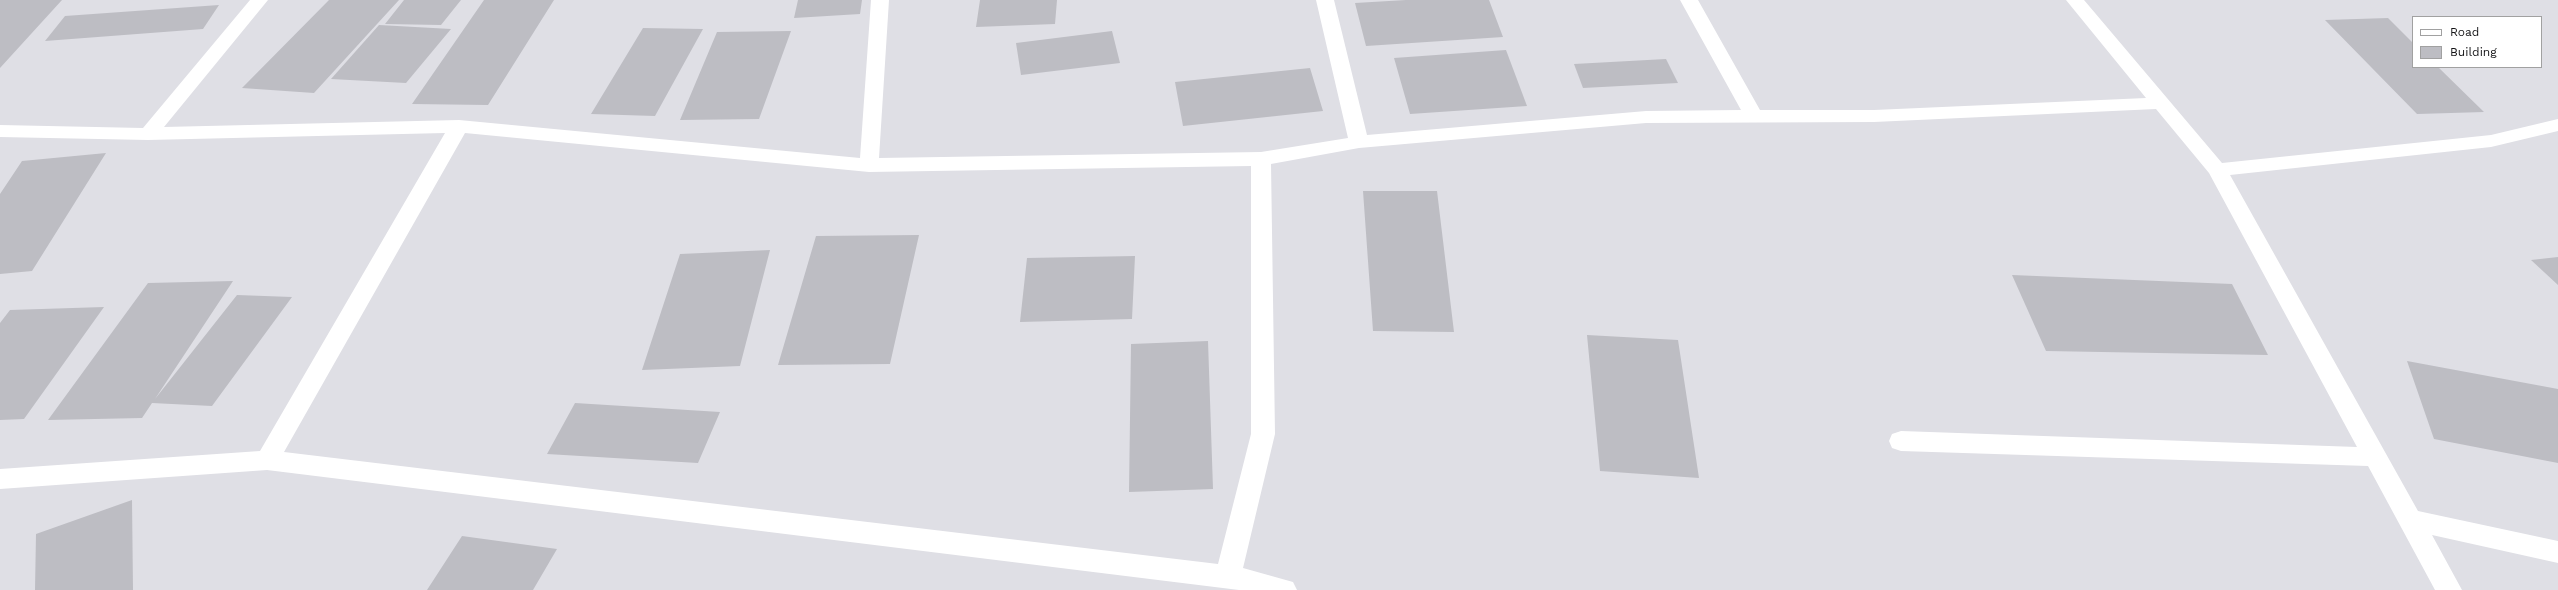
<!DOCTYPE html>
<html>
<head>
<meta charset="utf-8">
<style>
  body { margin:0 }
  #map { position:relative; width:2558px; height:590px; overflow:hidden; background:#dfdfe5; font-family:"Work Sans",sans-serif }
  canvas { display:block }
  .legend { position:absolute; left:2412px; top:16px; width:130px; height:52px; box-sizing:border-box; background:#fff; border:1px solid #a1a1a1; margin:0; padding:5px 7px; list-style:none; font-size:12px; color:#131315 }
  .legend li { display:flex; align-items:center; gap:8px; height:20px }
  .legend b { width:20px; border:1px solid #a1a1a1 }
</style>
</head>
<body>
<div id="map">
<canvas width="2558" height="590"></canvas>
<ul class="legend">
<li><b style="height:5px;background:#fff"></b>Road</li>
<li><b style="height:11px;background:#bdbdc3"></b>Building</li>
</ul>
</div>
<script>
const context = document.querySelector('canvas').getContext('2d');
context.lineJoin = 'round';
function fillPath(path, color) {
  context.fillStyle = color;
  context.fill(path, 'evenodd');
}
fillPath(new Path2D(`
  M0,0H62L0,68Z
  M329,0H399L314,93L242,88Z
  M404,0H461L441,25L385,24Z
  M484,0H554L488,105L412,104Z
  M798,0H862L860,14L794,18Z
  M980,0H1057L1055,24L976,27Z
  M1406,0H1489L1503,37L1366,46L1355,3Z
  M219,5L203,29L45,41L65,16Z
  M2388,18L2413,43V67H2438L2484,112L2417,114L2325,20Z
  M379,25L451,29L406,83L331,79Z
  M643,28L703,29L655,116L591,114Z
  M791,31L759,119L680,120L717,32Z
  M1112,31L1120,63L1021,75L1016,43Z
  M1506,50L1527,106L1410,114L1394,58Z
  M1666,59L1678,83L1583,88L1574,64Z
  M1310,68L1323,111L1183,126L1175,82Z
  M106,153L32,271L0,274V194L22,161Z
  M1363,191H1437L1454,332L1373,331Z
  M919,235L890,364L778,365L816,236Z
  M770,250L740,366L642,370L680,254Z
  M1135,256L1132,319L1020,322L1027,258Z
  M2558,257V285L2531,260Z
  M2012,275L2232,284L2268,355L2046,351Z
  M233,281L155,399L237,295L292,297L212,406L152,403L142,418L48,420L148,283Z
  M104,307L24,419L0,420V323L10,310Z
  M1587,335L1678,340L1699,478L1600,471Z
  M1208,341L1213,489L1129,492L1131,344Z
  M2407,361L2558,389V463L2434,439Z
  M575,403L720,412L698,463L547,454Z
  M132,500L133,590H35L36,534Z
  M462,536L557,549L533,590H427Z`), '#bdbdc3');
fillPath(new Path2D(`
  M250,0H268L164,127L459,120L860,158L871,0H889L879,158L1261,152L1348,138L1316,0H1334L1367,135L1646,111L1741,110L1680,0H1698L1760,110H1874L2146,98L2066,0H2084L2222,163L2491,135L2558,119V131L2491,147L2230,175L2418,511L2558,541V563L2432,535L2462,590H2435L2368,466L1901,451L1892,448L1889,441L1892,434L1901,431L2357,447L2209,173L2156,109L1874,122L1646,123L1359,148L1271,164L1275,434L1243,568L1293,582L1297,590H1239L267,470L0,489V469L260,451L445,133L148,140L0,137V125L143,128ZM465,133L869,172L1251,166V434L1218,564L284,452Z`), '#fff');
</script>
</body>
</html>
